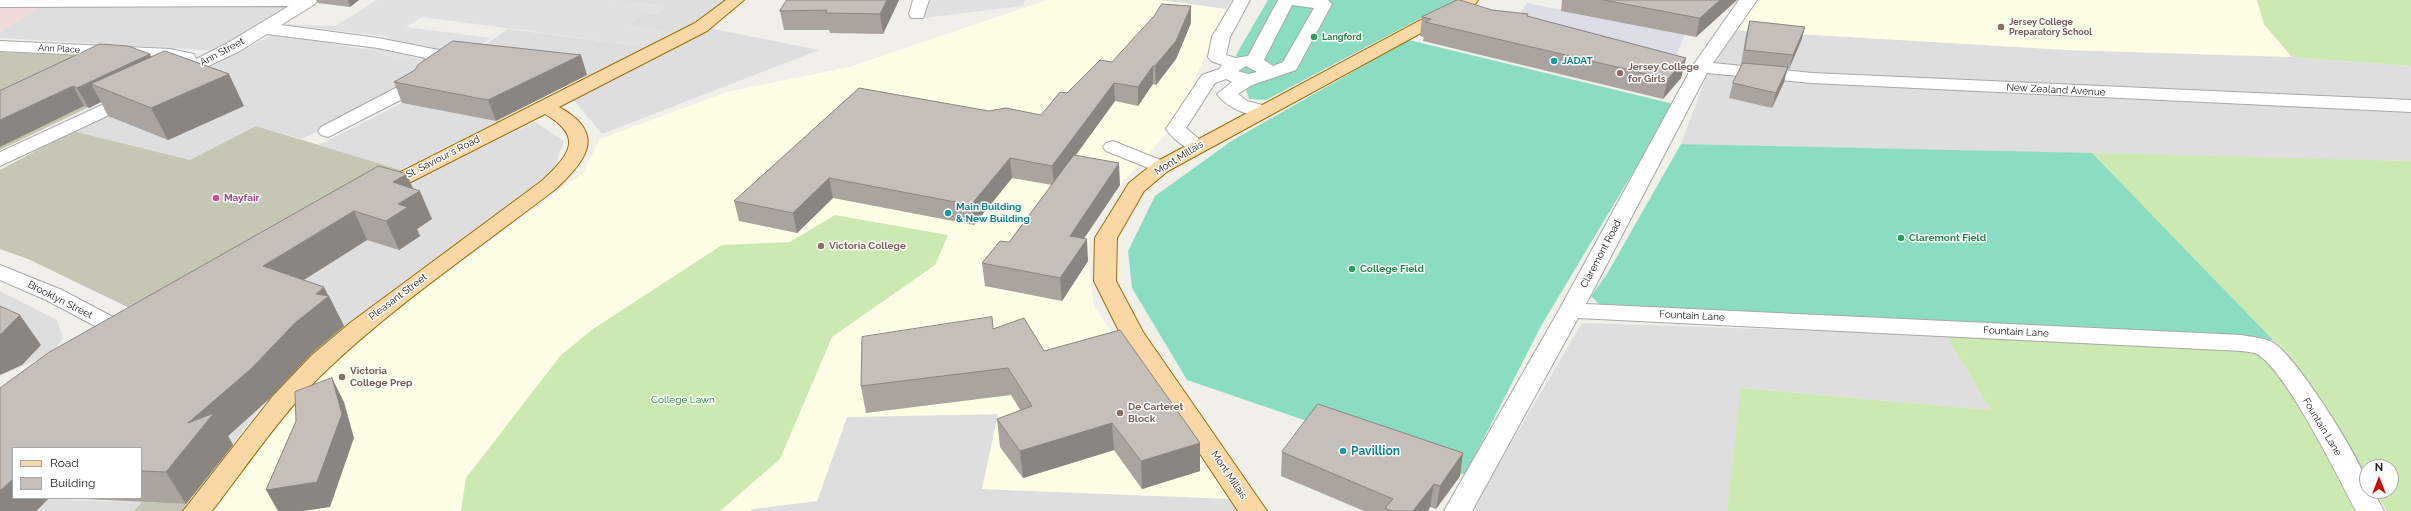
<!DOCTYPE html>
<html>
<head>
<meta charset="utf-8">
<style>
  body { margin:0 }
  #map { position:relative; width:2411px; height:511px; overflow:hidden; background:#f1efe9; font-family:Raleway,sans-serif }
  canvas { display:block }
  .legend { position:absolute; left:12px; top:447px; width:130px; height:52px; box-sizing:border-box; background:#fff; border:1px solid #a6a6a6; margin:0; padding:5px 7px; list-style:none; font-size:12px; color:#212121 }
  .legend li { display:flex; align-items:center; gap:8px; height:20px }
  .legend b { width:20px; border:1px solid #a6a6a6 }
  .north { position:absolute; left:2359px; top:459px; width:40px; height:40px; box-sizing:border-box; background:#fff; border:1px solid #a6a6a6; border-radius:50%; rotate:0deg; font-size:11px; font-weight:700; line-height:16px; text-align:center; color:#212121 }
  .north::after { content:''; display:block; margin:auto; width:14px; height:18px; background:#cc0d06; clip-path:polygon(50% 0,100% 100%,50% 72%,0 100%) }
</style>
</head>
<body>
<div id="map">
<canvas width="2411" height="511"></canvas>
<ul class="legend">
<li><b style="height:5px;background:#f9d8a6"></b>Road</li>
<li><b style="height:11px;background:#c6beb8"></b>Building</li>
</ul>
<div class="north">N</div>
</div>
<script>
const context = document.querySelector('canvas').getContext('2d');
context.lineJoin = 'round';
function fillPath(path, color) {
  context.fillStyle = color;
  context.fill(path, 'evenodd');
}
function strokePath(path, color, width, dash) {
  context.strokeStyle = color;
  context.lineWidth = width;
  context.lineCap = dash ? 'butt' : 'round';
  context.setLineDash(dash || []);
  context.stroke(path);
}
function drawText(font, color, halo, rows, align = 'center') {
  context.font = font + ' Raleway,sans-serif';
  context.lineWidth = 3;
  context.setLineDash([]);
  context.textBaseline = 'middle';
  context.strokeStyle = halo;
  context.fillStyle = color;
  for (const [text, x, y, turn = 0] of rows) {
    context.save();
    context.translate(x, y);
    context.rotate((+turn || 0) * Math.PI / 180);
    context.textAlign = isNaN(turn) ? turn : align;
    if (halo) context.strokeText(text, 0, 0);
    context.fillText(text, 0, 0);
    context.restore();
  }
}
fillPath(new Path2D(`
  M611,0H726L694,23L671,33L627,25L644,13L658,14L666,6Z
  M1159,0H1232L1226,9Z
  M290,5L221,51L0,38V32L41,6Z
  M708,28L819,50L602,134L572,98Z
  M508,29L649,47L588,76L461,61Z
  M1732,30L2068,50L2292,57L2411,66V161L1681,144L1708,72Z
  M282,35L365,49L423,66L393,83L406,87L302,139L256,126L190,160L73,131L183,81L270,36Z
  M402,103L498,121L401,170L319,145Z
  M535,122L564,141L552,173L372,307L262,405L195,496L141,474V448L390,191Z
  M0,291L57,320L63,338L52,353L0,376Z
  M1582,323L1946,335L1991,410L1742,388L1727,511H1471Z
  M998,414L983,489L1234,499L1237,511H751L752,509L817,501L847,417Z
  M0,495L13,498L142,502L133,511H0Z`), '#dfdede');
fillPath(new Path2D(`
  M41,6L0,32V7Z`), '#f1dbd9');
fillPath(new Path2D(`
  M1047,0H1159L1226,9L1181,110L1168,132L1120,185L1090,230L1088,261L1094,306L1127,356L1234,499L982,489L998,414L847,417L817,501L752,509L751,511H216L222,494L281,415L355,340L583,173L600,139L727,92L849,67Z
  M1761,0H2257L2264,25L2292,57L2068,50L1732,30Z`), '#fdfee5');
fillPath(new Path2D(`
  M0,52L169,59L174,66L0,150Z
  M256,126L401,170L138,312L28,259L0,249V170L73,131L190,160Z
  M142,502L192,504L187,511H133Z`), '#c5c6b4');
fillPath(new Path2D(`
  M2257,0H2411V66L2292,57L2264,24Z
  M2092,153L2411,161V511H2387L2374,491H2391V467H2367V479L2293,361Z
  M835,215L948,235L935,265L832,337L780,459L720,511H461L466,478L561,355L593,329L722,245L790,242Z
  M1946,335L2260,352L2273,360L2318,432L2358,511H1727L1741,388L1991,410Z`), '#cbe9b1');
fillPath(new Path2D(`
  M1268,0H1455L1266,100L1249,99L1236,55Z
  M1409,40L1674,104L1541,326L1465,475L1187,380L1132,288L1128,251L1155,196L1233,140Z
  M1681,144L2092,153L2273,340L1601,306L1591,296L1607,274Z`), '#8addc0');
fillPath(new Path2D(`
  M377,0H611L667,6L658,14L644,13L627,25L671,33L649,47L422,17L401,30L406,27L491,38L418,91L392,83L422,66L365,49L389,37L281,24L335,26Z
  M928,0H1025L1023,6L923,18Z`), '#e1e1e1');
fillPath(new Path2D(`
  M1527,3L1685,35L1669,70L1514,22Z`), '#dddde7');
const minor = new Path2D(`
  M0,0H318L315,4L281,25L378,38L444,51L447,55L433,70L422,89L328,137L321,135L318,131L321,127L409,81L426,58L378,48L267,34L238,52L174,82L168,81L165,77L168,73L188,63L170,59L0,51V41L170,49L194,54L196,59L226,44L289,6L0,7Z
  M913,0H929L923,18H911L909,14Z
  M1234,0H1250L1230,37L1226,55L1236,58L1248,56L1278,0H1328L1332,4L1296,70L1252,85L1238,94L1247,101L1270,107L1272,111L1270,115C1252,119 1227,108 1217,94L1232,82L1226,79L1215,83L1186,128L1207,146L1204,150C1190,154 1174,140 1166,129L1202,75L1219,69L1222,65L1211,61L1208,57L1212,37ZM1292,5L1314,8L1283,62L1273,66L1264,60ZM1246,66L1257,72L1248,74L1238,71Z
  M1739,0H1757L1713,63L1812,73L2411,100V112L1812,83L1707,73L1586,304L2242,335C2251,337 2266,338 2274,343C2299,361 2354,449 2366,479C2368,483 2367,487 2367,491H2373L2384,511H2356C2339,479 2285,369 2257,354C2253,352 2246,352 2242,351L1578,318L1472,511H1444L1559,310L1692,67Z
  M132,91L139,93L141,97L139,101L0,166V152Z
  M1113,141L1168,163L1171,167L1168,171L1161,173L1106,151L1103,147L1106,143Z
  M0,265L62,290L128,325L132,330L128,335L120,337L112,335L46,300L0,280Z`);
const major = new Path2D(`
  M726,0H744L707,31L559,107C606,133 588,159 557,188C483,245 399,302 331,366C285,408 250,462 212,511H183L273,396L312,355L350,323L543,180C570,154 584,137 545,114L389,193L382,195L375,193L372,189L375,185L695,23Z
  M1458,0H1478L1476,3L1168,171L1144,191L1117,238L1116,281L1143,332L1267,511H1238L1120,333L1094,281L1095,238L1129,183L1154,163Z`);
strokePath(minor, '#a8a8a8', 2);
strokePath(major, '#9a6e05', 2);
fillPath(minor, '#fff');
fillPath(major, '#f9d8a6');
fillPath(new Path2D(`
  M316,0H359L350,7L318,3Z
  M787,0H899L883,34L830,33L829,30H784L780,11Z
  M1562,0H1737L1696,37L1561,11Z
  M1492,10L1527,16L1686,58L1681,78L1663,99L1423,41L1424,37L1420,36L1422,17Z
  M1750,21L1805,27L1801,41L1789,69H1787L1784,82L1772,108L1729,98L1733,83L1742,64H1741L1746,35Z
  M1191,23L1176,59L1156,85L1153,84L1138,106L1115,101L1075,156L1120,185L1084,238L1088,261L1062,301L985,286L982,263L1009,242L1052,185L1012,178L974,225L833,198L797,233L739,221L734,201L989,111L1041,115L1067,93L1112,62Z
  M150,54L151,57L244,106L168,140L108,116L101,102L89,108L84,106L0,91Z
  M587,75L496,121L402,103L394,82Z
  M373,169L413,188L432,219L417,229L420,236L399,250L367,240L304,280L328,296L344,326L311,354L268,400L228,436L233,445L186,504L65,498H141V448H13V498H49L36,511H0V388Z
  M993,329L1044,351L1200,443V471L1142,489L1114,450L1023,478L1000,447L997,419L1021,411L1011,395L866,413L861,386Z
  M1282,452L1463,453L1460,476L1436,509L1430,507L1428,511H1364L1281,476Z`), '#aaa39e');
fillPath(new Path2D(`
  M348,0H359L350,7Z
  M887,0H899L883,34L880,14Z
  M1720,0H1737L1696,37L1700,18Z
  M1191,6V23L1176,59L1156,85L1155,66Z
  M1805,27L1801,41L1789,69L1793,55Z
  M150,54L160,74L91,84L101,102L89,108L77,88Z
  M581,55L587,75L496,121L488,100Z
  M1686,58L1681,78L1663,99L1668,79Z
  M1153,66V84L1138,106V87Z
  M1788,67L1784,82L1772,108L1776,93Z
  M229,74L244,106L168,140L151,108Z
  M1114,83L1115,101L1054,185L1052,166Z
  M73,86L84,106L0,147V120Z
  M1010,158L1012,178L974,225L971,205Z
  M1119,163L1120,185L1071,258L1070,236Z
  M407,174L415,194L420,191L432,219L417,229L420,236L399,250L386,221L398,204L393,182Z
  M829,178L833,198L797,233L793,213Z
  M354,211L367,240L278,296L263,266Z
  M1087,239L1088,261L1062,301L1060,278Z
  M324,287L329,297V296L344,326L311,354L268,400L228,436L233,445L186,504L166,472L188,423Z
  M20,315L41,345L22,365L0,375V335Z
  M332,378L344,402L354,438L330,507L303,511H278L266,490Z
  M1112,423L1114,450L1023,478L1020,451Z
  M1200,443V471L1142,489L1141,461Z
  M1463,453L1460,476L1436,509L1440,486Z
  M13,479V498H49L36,511H0V491Z
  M1434,484L1430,507L1428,511H1413Z`), '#8b8581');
const building = new Path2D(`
  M787,0H887L880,14L826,13L827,10L780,11Z
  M1457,0H1460L1492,10L1528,14L1527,16L1686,58L1668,79L1425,22L1431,19L1422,17Z
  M1604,0H1720L1700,18Z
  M1162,4L1191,6L1176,41L1155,66H1153L1138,87L1114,83L1052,166L1010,158L971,205L829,178L793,213L734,201L859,88L989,111L1006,108L1041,115L1060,92L1067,93L1100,60L1112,62L1154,16Z
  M1750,21L1805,27L1793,55L1745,50Z
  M453,41L581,55L488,100L394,82L415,70L418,65Z
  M100,44L128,46L150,54L77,88L73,86L0,120V91Z
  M165,51L229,74L151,108L91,84Z
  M1743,63L1788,67L1776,93L1733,83Z
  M1074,155L1119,163L1070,236L1087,239L1060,278L982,263L1000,241L1009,242Z
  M379,166L407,174L393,182L420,191L398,204L408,207L386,221L354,211L263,266L324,287L316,294L329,296L295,323L251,369L188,423L214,413L166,472L141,471V448H13V479L0,491V388L48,353Z
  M0,306L20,315L0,335Z
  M992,317L993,329L1024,318L1044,351L1120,330L1200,443L1141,461L1112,423L1020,451L997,419L1032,406L1008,368L861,386L862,337Z
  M332,378L342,414L317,482L266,490L296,421L295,392Z
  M1318,404L1463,453L1440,486L1434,484L1413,511H1392L1385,508L1393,499L1282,452Z`);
fillPath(building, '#c6beb8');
strokePath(building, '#8b8581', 1);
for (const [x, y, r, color] of [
  [2001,27,4,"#8d6e63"],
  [1314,37,4,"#2e9e5b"],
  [1554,61,4,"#0f9aa8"],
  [1620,73,4,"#8d6e63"],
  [216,198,4,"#d1479c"],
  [948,213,4,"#0f9aa8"],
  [1901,238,4,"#2e9e5b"],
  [821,246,4,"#8d6e63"],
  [1352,269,4,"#2e9e5b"],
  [342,377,4,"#8d6e63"],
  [1120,413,4,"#8d6e63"],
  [1343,451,4,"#0f9aa8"]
]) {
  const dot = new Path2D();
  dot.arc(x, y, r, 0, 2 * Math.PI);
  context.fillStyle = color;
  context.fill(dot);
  strokePath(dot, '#fff', 1.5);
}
drawText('bold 9px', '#785e54', '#fff', [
  ["Jersey College",2009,22],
  ["Preparatory School",2009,32]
], 'left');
drawText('bold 9px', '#27864d', '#fff', [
  ["Langford",1322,37]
], 'left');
drawText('9px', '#212121', '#fff', [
  ["Ann Place",59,49,3]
]);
drawText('10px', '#212121', '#fff', [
  ["Ann Street",222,52,-28],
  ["New Zealand Avenue",2056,90,3],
  ["St. Saviour's Road",443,157,-27],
  ["Mont Millais",1179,158,-32],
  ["Claremont Road",1601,254,-62],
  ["Pleasant Street",398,297,-37],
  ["Brooklyn Street",60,300,27],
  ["Fountain Lane",1692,316,3],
  ["Fountain Lane",2016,332,3],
  ["Fountain Lane",2322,427,59],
  ["Mont Millais",1229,475,56]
]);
drawText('bold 10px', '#0d838f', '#fff', [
  ["JADAT",1562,61],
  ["Main Building",956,207],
  ["& New Building",956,219]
], 'left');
drawText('bold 10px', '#785e54', '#fff', [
  ["Jersey College",1628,67],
  ["for Girls",1628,79],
  ["Victoria College",829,246],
  ["Victoria",350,371],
  ["College Prep",350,383],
  ["De Carteret",1128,407],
  ["Block",1128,419]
], 'left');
drawText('bold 10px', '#b23c85', '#fff', [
  ["Mayfair",224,198]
], 'left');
drawText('bold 10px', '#27864d', '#fff', [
  ["Claremont Field",1909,238],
  ["College Field",1360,269]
], 'left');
drawText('10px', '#107f1d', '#fff', [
  ["College Lawn",683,400]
]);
drawText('bold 12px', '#0d838f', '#fff', [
  ["Pavillion",1351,451]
], 'left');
</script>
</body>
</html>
